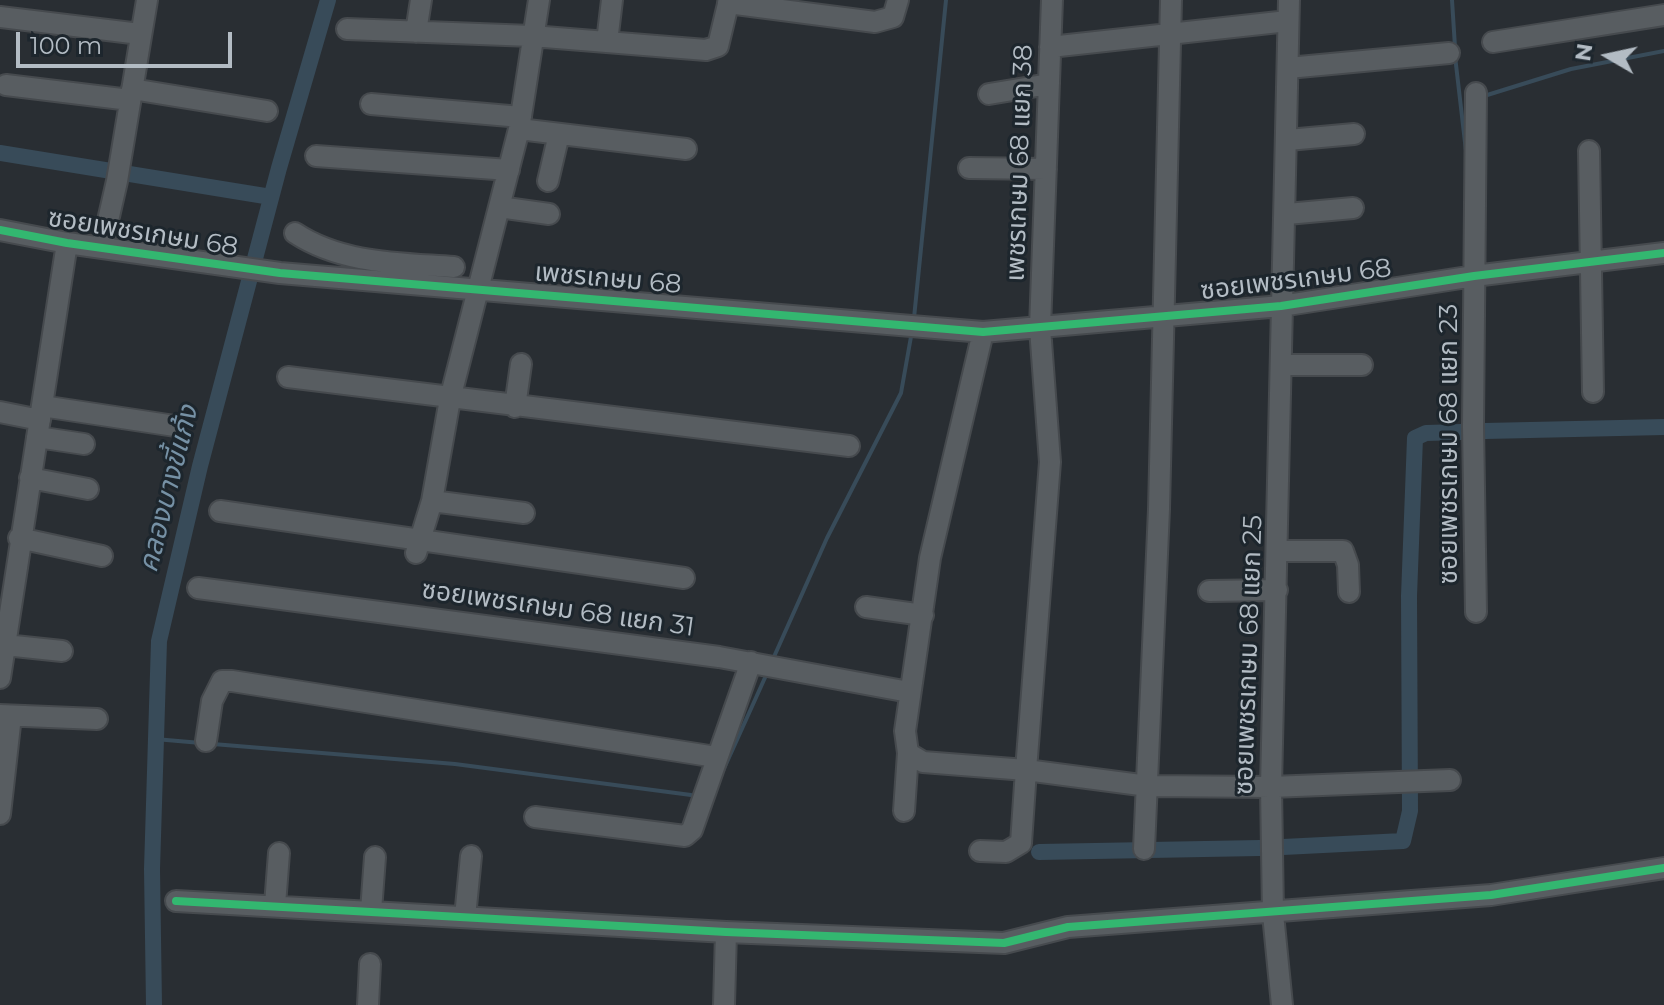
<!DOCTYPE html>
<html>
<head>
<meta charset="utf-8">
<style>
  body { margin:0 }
  #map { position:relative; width:1664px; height:1005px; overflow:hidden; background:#292e33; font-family:Montserrat,sans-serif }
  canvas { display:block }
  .north { position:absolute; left:1568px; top:16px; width:80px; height:80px; -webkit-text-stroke:6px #1d262d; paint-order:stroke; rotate:279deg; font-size:22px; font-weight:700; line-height:32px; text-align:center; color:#b3bcc4 }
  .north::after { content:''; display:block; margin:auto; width:28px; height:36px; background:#b3bcc4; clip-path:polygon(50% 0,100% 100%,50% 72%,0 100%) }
  .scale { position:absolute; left:16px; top:32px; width:216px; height:36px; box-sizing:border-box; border:4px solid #b3bcc4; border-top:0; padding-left:10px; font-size:24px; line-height:28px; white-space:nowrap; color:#b3bcc4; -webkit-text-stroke:6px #1d262d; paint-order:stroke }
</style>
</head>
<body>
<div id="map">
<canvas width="1664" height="1005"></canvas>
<div class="north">N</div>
<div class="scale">100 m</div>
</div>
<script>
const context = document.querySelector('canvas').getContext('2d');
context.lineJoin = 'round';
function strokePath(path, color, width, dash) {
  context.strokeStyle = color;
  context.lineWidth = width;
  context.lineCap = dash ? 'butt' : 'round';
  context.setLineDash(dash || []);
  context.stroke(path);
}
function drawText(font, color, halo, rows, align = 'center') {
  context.font = font + ' Montserrat,"Noto Sans Thai",sans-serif';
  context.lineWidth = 6;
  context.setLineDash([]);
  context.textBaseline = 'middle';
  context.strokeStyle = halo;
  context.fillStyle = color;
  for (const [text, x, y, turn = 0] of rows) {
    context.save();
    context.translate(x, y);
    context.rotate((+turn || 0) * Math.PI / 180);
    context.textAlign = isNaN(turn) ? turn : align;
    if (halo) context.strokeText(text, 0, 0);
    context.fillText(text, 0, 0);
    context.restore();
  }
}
strokePath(new Path2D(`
  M1452,0L1455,47
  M1455,56L1466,151
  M1484,96L1571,69L1664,51
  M914,318L946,0
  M773,659L827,538L901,393L912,331
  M155,739L201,743
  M213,744L455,764L691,795
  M722,773L768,671`), '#384b59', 4);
strokePath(new Path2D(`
  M0,153L271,197
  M1485,431L1664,427
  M1283,847L1403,841L1410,811L1409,596L1415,438L1426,433L1461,432
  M1039,852L1260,848
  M154,1005L152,869L159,641L200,466L279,168L328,0`), '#384b59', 16);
const minor = new Path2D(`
  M1052,0L1040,328L1050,462L1026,770L1148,786L1271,787L1450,780
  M728,3L875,22L893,17L898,0
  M0,17L140,34
  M347,29L532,36L706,50L718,46L729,0
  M416,32L421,0
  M607,42L612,0
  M1493,42L1664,15
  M1050,47L1288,21
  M1288,68L1449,53
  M6,85L130,100
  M132,89L267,111
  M1476,93L1473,426L1476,612
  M989,94L1049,84
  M371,104L521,117
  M519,129L686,149
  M1288,140L1354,134
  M1589,151L1593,392
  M316,156L509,170
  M969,168L1046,169
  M548,181L559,134
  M499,207L549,214
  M1287,214L1353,208
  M0,230L67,243L280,273L983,332L1281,306L1474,276L1664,253
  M295,233C342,264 400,263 454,267
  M102,247L117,181L147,0
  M1283,365H1362
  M288,377L849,446
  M42,406L175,426
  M515,407L521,364
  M0,412L40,420
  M37,437L84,444
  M30,478L88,489
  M432,501L524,513
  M220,511L684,578
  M19,538L102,556
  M1278,551H1343L1348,565L1349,592
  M416,553L432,501L450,399L519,129L539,0
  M198,588L719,657L909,692
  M1209,591L1277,590
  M866,607L923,615
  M5,645L62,651
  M0,678L67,243
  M0,715L97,719
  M206,741L212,701L222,681H232L716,757
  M904,811L908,753
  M0,814L11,716
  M535,817L685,836L692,830L751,662
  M1144,849L1159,509L1171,0
  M980,851L1006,852L1021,843L1026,770L923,762L908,753L905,731L930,558L983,332
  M176,901L726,932L1004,943L1068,927L1491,895L1664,868
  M275,905L279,853
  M371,911L375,857
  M465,917L471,856
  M368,1005L370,964
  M724,1005L726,932
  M1282,1005L1273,914L1271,787L1289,0`);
strokePath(minor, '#464a4e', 24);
strokePath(minor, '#585d61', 20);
strokePath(new Path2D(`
  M0,230L67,243L280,273L983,332L1281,306L1474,276L1664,253
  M176,901L726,932L1004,943L1068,927L1491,895L1664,868`), '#33b770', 8);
drawText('26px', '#b3bcc4', '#1d262d', [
  ["เพชรเกษม 68 แยก 38",1020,163,-88],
  ["ซอยเพชรเกษม 68",143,233,9],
  ["เพชรเกษม 68",608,279,5],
  ["ซอยเพชรเกษม 68",1296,280,-7],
  ["ซอยเพชรเกษม 68 แยก 23",1449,444,-90],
  ["ซอยเพชรเกษม 68 แยก 31",558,609,8],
  ["ซอยเพชรเกษม 68 แยก 25",1249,655,-88]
]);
drawText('italic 28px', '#7691a5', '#1d262d', [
  ["คลองบางขี้แก้ง",169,489,-76]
]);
</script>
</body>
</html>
